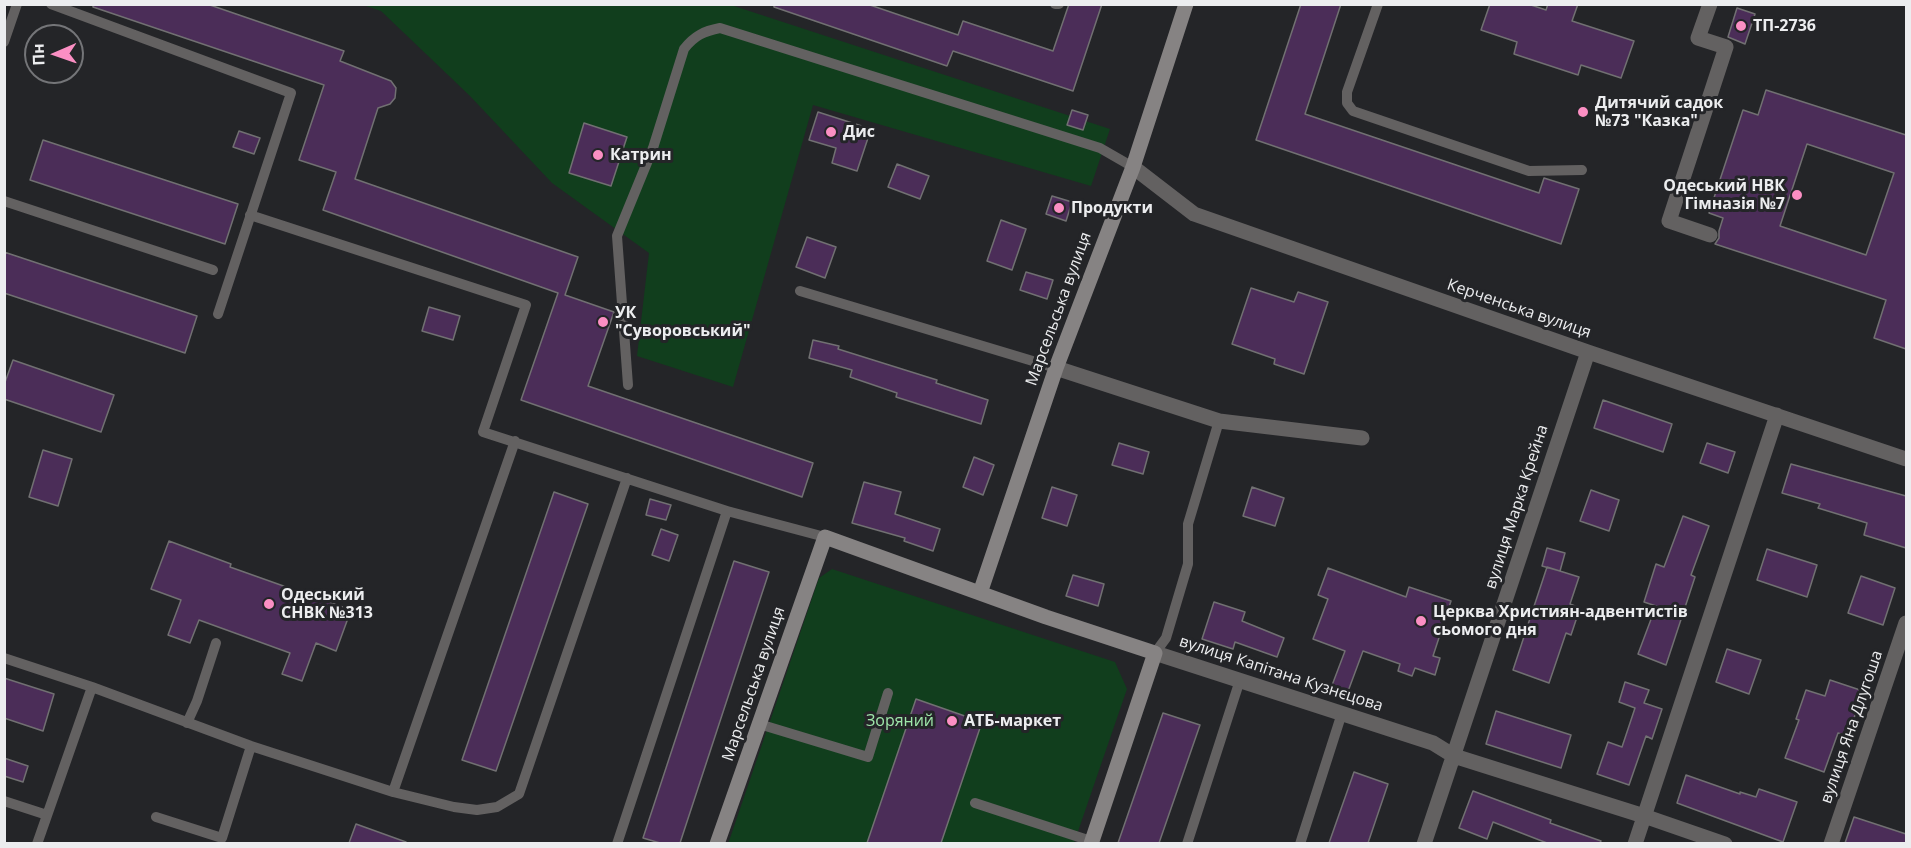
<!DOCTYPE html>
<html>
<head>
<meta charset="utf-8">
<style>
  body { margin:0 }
  #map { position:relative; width:1911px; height:848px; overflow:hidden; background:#242528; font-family:"Open Sans",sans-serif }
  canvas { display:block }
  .frame { position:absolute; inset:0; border:6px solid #ecedef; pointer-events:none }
  .north { position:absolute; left:24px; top:24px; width:60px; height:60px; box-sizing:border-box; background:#242528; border:2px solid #747578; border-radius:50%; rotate:268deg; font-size:16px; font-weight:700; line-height:24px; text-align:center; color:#ecedef }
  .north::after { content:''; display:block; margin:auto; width:21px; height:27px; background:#fb8fc3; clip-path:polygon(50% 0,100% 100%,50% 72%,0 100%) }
</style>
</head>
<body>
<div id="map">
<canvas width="1911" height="848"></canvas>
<div class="frame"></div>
<div class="north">Пн</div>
</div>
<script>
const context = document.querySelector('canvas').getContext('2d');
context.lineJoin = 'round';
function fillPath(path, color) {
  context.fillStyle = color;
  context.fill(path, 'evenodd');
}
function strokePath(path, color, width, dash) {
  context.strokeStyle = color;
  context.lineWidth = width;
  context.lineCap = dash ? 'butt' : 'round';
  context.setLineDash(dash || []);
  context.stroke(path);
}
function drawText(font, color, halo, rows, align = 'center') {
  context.font = font + ' "Open Sans",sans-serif';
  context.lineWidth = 6;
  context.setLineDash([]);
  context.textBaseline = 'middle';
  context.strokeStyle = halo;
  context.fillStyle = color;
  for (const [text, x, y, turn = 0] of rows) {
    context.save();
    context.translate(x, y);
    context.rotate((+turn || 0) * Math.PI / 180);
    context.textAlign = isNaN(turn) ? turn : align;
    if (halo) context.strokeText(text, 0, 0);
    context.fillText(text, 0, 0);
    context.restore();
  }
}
fillPath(new Path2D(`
  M363,5H731L1110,129L1091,186L813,105L733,387L637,356L649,253L552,183L470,96L381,11Z
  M832,569L1115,662L1127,689L1074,843L728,844L819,578Z`), '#113e1d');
const building = new Path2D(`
  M93,4H207L344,51L340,61L391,81L396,88L395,98L390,104L378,108L355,179L578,257L565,295L614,312L588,386L813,463L802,497L521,400L558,293L323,210L336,172L299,160L324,85L93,7Z
  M774,4H867L958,35L963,21L1053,51L1069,4H1102L1073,91L953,51L947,66L774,7Z
  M1301,4H1341L1305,114L1539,193L1544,178L1579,189L1561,244L1256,140Z
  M1490,4H1528L1546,10L1548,4H1578L1572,21L1634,41L1621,78L1581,65L1578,75L1514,54L1517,42L1481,30Z
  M1737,8L1755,14L1745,44L1728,37Z
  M1766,90L1906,135V349L1874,338L1886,300L1715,244L1719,238V231L1723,218L1709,213L1743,110L1758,115ZM1807,144L1894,173L1866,255L1780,226Z
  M1072,110L1088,115L1083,130L1067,125Z
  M818,112L871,129L857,171L832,163L836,148L809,140Z
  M584,123L627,137L611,186L569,173Z
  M239,131L260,138L254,154L233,147Z
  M43,140L238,204L225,244L30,180Z
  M897,164L929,176L920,199L888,187Z
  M1052,196L1072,202L1066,221L1046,214Z
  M1001,220L1026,229L1012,270L987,261Z
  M807,237L836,247L825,278L796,267Z
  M4,252L197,316L185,353L4,293Z
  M1026,272L1053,280L1047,299L1020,290Z
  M1251,288L1294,302L1298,292L1328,302L1304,374L1274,364L1275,359L1232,344Z
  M429,307L460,316L453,340L422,331Z
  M813,340L839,346L838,349L937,380L936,383L988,400L981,424L896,397L897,393L850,377L852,370L809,358Z
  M13,360L114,395L101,432L4,399V385Z
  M1603,400L1672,424L1663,452L1594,428Z
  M1119,443L1149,452L1143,474L1112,465Z
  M1707,443L1735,452L1728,473L1700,463Z
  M43,450L72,459L58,506L29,497Z
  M974,457L994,465L983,495L963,487Z
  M1791,464L1906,496V548L1864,535L1867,523L1818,508L1820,504L1782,493Z
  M864,482L901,492L895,514L940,529L933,551L904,541L905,538L852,523Z
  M1052,487L1077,495L1067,526L1042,518Z
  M1252,487L1284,498L1275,526L1243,516Z
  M1591,490L1619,500L1609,531L1580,521Z
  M554,492L588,504L496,771L462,760Z
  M650,499L671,505L666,520L646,515Z
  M1683,516L1709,526L1691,575L1695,577L1666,665L1638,654L1656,606L1644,602L1656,564L1664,567Z
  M661,529L678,535L669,561L652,555Z
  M169,541L231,564L230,567L351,610L336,651L316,643L302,681L282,674L290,653L199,620L190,643L168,635L181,600L151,589Z
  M1547,548L1565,553L1560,571L1542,566Z
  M1767,549L1817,565L1807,597L1757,580Z
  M734,561L769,572L680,843H660L643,838Z
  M1547,567L1579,577L1570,604L1580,608L1571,635L1566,633L1549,683L1513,670Z
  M1328,568L1406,597L1409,587L1451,601L1433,656L1440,658L1435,675L1415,668L1412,676L1398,671L1400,664L1363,651L1347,694L1331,688L1345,651L1313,639L1328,599L1318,595Z
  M1073,575L1104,584L1098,606L1066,596Z
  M1861,576L1895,588L1883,625L1848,613Z
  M1214,602L1245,612L1242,621L1284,638L1277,657L1235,642L1233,649L1202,639Z
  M1727,649L1761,660L1749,694L1716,682Z
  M4,678L54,694L43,731L4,718Z
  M1830,680L1863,691L1848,736L1838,733L1824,772L1785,758L1799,720L1796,719L1806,690L1825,696Z
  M1625,682L1649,690L1644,703L1662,709L1652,739L1646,736L1629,785L1597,774L1608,742L1622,747L1635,708L1619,702Z
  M916,699L982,722L941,843H867Z
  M1496,711L1571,735L1561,768L1486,744Z
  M1163,713L1200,725L1159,843H1118Z
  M4,758L28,766L23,782L4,776Z
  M1354,772L1388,784L1368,843H1329Z
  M1686,775L1740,794V792L1756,797L1759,789L1797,802L1783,842L1677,803Z
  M1473,791L1551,820L1550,823L1601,841L1600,843H1547L1493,822L1487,839L1459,828Z
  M1854,817L1906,834V843H1845Z
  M356,824L406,842L405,843H349Z`);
fillPath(building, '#4b2d58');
strokePath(building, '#717072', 1.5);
strokePath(new Path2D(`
  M51,4L291,93L218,314
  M1055,4H1059
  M1378,4L1347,92V103L1353,111L1529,171L1582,170
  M4,42L17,4
  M4,201L213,270
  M250,215L526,305L483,432L727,511L825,537
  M800,291L1056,368
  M628,385L617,236L653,148L684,49C694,36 704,31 720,28L1100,148L1133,167
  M1155,653L1166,638L1188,564V524L1219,421
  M4,658L92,687L251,746L393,792L454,807L477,810L497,807L519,794L627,478
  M187,723L197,701L216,643
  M759,724L868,757L888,693
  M393,792L515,441
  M4,801L47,815
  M975,803L1091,841
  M156,817L222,838L251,746
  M37,844L92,687
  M617,844L727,511
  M1187,844L1240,680
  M1300,844L1342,713`), '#636161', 10);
strokePath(new Path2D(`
  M1133,167L1194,214L1588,352L1906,459
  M1710,235L1669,221L1726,47L1698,38L1710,4
  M1056,368L1219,421L1362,438
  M1155,653L1433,743L1454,756L1644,816L1725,844
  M1424,844L1588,352
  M1635,844L1777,415
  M1831,844L1906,623`), '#636161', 15);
strokePath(new Path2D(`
  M980,593L1056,368L1133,167L1186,4
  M717,844L825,537L1046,617L1155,653L1091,844`), '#868383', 15);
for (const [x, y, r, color] of [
  [1741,26,6,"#fb8fc3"],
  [1583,112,6,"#fb8fc3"],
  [831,132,6,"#fb8fc3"],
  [598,155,6,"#fb8fc3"],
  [1797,195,6,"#fb8fc3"],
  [1059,208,6,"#fb8fc3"],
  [603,322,6,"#fb8fc3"],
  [269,604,6,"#fb8fc3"],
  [1421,621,6,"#fb8fc3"],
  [952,721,6,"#fb8fc3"]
]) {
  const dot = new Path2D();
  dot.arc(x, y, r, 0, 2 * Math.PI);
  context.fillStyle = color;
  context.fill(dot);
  strokePath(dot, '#242528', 2);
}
drawText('bold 16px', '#ecedef', '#242528', [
  ["ТП-2736",1753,26],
  ["Дитячий садок",1595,103],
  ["№73 \"Казка\"",1595,121],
  ["Дис",843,132],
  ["Катрин",610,155],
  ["Одеський НВК",1785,186,"right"],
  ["Гімназія №7",1785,204,"right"],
  ["Продукти",1071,208],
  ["УК",615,313],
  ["\"Суворовський\"",615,331],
  ["Одеський",281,595],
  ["СНВК №313",281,613],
  ["Церква Християн-адвентистів",1433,612],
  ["сьомого дня",1433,630],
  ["АТБ-маркет",964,721]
], 'left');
drawText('16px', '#ecedef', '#242528', [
  ["Марсельська вулиця",1059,309,-70],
  ["Керченська вулиця",1519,309,19],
  ["вулиця Марка Крейна",1517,507,-72],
  ["вулиця Капітана Кузнєцова",1281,674,18],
  ["Марсельська вулиця",754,684,-71],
  ["вулиця Яна Длугоша",1852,727,-71]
]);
drawText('16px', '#9ee6a9', '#242528', [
  ["Зоряний",900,721]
]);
</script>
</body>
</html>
